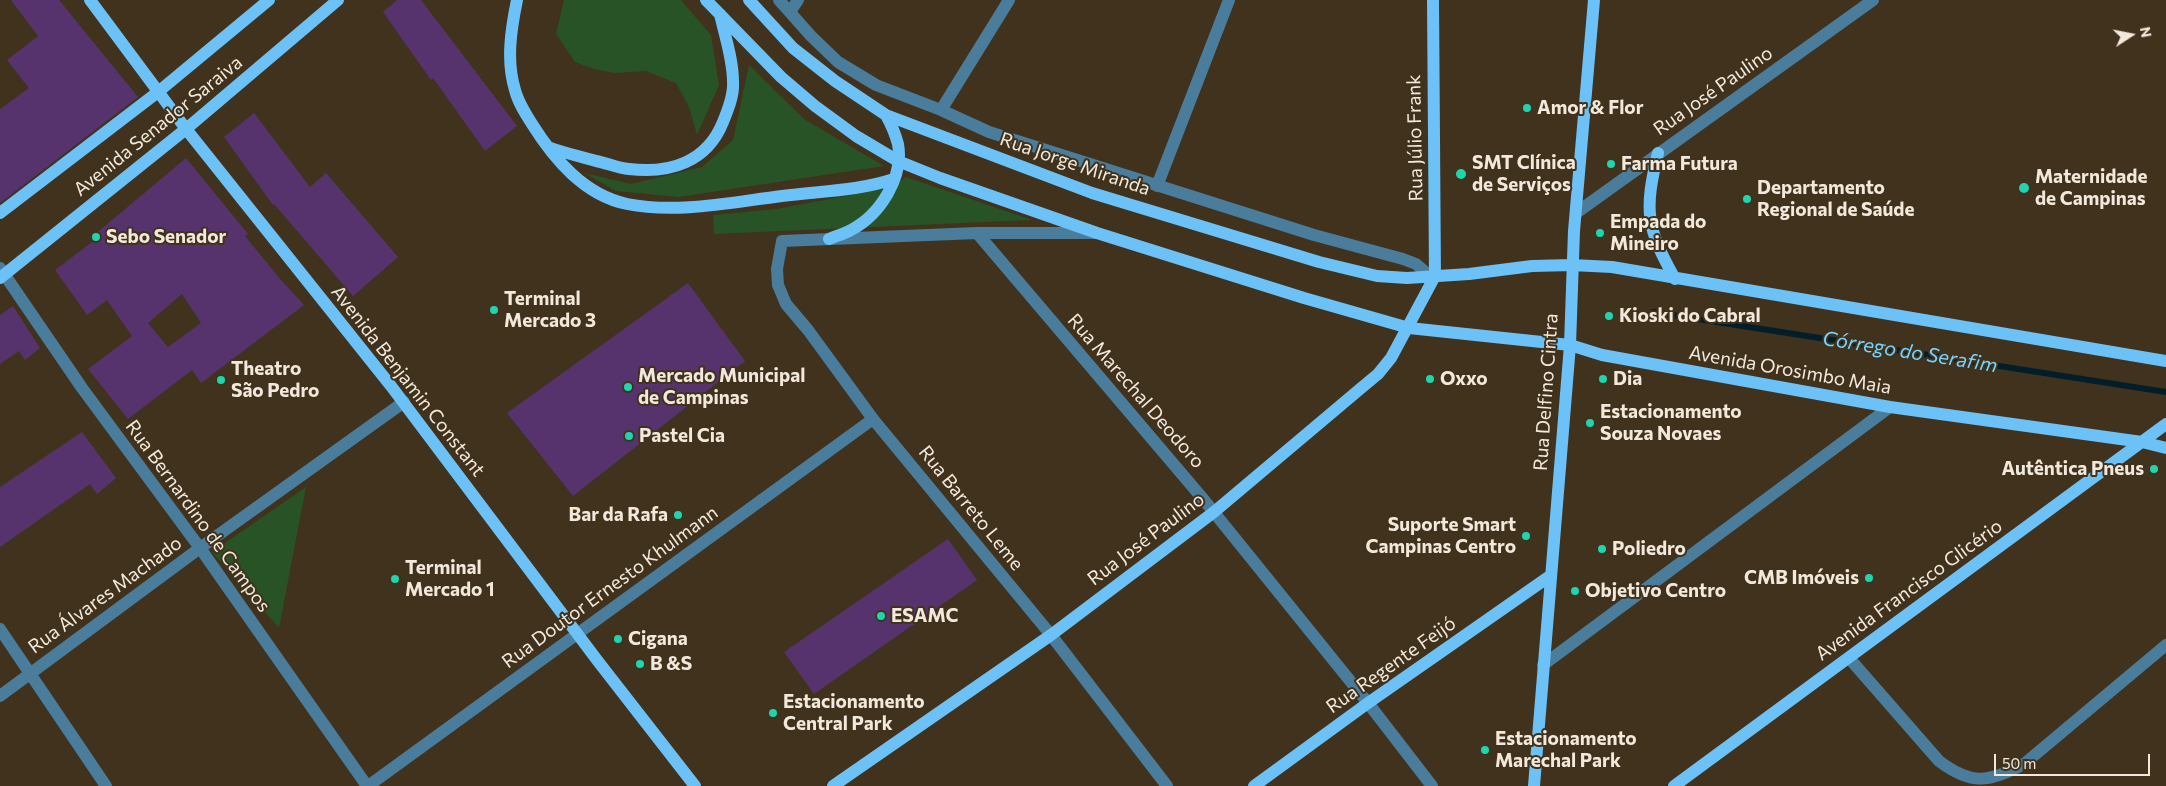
<!DOCTYPE html>
<html>
<head>
<meta charset="utf-8">
<style>
  body { margin:0 }
  #map { position:relative; width:2166px; height:786px; overflow:hidden; background:#40321c; font-family:Commissioner,sans-serif }
  canvas { display:block }
  .north { position:absolute; left:2106px; top:10px; width:50px; height:50px; -webkit-text-stroke:4px #40321c; paint-order:stroke; rotate:79deg; font-size:14px; font-weight:700; line-height:20px; text-align:center; color:#f2e9dc }
  .north::after { content:''; display:block; margin:auto; width:18px; height:22px; background:#f2e9dc; clip-path:polygon(50% 0,100% 100%,50% 72%,0 100%) }
  .scale { position:absolute; left:1994px; top:754px; width:156px; height:22px; box-sizing:border-box; border:2px solid #f2e9dc; border-top:0; padding-left:6px; font-size:15px; line-height:18px; white-space:nowrap; color:#f2e9dc; -webkit-text-stroke:4px #40321c; paint-order:stroke }
</style>
</head>
<body>
<div id="map">
<canvas width="2166" height="786"></canvas>
<div class="north">N</div>
<div class="scale">50 m</div>
</div>
<script>
const context = document.querySelector('canvas').getContext('2d');
context.lineJoin = 'round';
function fillPath(path, color) {
  context.fillStyle = color;
  context.fill(path, 'evenodd');
}
function strokePath(path, color, width, dash) {
  context.strokeStyle = color;
  context.lineWidth = width;
  context.lineCap = dash ? 'butt' : 'round';
  context.setLineDash(dash || []);
  context.stroke(path);
}
function drawText(font, color, halo, rows, align = 'center') {
  context.font = font + ' Commissioner,sans-serif';
  context.lineWidth = 4;
  context.setLineDash([]);
  context.textBaseline = 'middle';
  context.strokeStyle = halo;
  context.fillStyle = color;
  for (const [text, x, y, turn = 0] of rows) {
    context.save();
    context.translate(x, y);
    context.rotate((+turn || 0) * Math.PI / 180);
    context.textAlign = isNaN(turn) ? turn : align;
    if (halo) context.strokeText(text, 0, 0);
    context.fillText(text, 0, 0);
    context.restore();
  }
}
fillPath(new Path2D(`
  M564,0H681L711,35L719,85L697,135L689,107L676,83L646,71L615,73L594,69L575,62L556,34Z
  M749,65L804,119L884,166L679,197L616,191L584,173L631,184L702,167L733,140Z
  M906,177L1032,220L714,234L713,215L776,209L889,188Z
  M306,487L279,628L212,552Z`), '#275326');
strokePath(new Path2D(`
  M1653,312L2166,392`), '#021e2a', 6);
fillPath(new Path2D(`
  M11,0H59L138,97L0,203V109L29,88L7,60L38,36Z
  M397,0H421L517,126L485,151L433,78L431,80L383,12Z
  M254,113L310,187L326,173L398,257L353,296L274,204L273,205L224,137Z
  M186,158L248,234L245,236L281,280L304,305L201,383L192,370L128,419L88,369L132,336L107,300L87,315L55,270L96,239L93,236ZM182,294L201,323L168,347L148,323Z
  M688,283L745,361L573,496L507,413Z
  M13,306L40,348L25,360L19,351L0,364V315Z
  M82,432L116,478L97,494L90,484L0,547V487Z
  M948,539L977,580L814,694L784,652Z`), '#57336e');
strokePath(new Path2D(`
  M779,0L811,36L838,62L876,85L941,110L989,132L1314,235L1403,259L1416,264L1430,276
  M790,12L798,0
  M941,110L1009,0
  M1157,186L1229,0
  M1576,213L1873,0
  M977,233L1204,500L1368,703L1432,786
  M1095,233H977L782,241L777,269L778,285L786,304L808,330L873,419L1051,635L1167,786
  M0,268L82,388L200,548L367,786
  M0,629L106,786
  M1849,658L1939,761C1972,786 1989,782 2024,764L2166,645
  M1543,665L1890,407
  M0,696L200,548L404,402
  M368,786L873,419`), '#4a7d9c', 12);
strokePath(new Path2D(`
  M90,0L186,129L391,386L597,660L695,786
  M517,0C511,29 506,61 515,90C518,102 525,113 532,124C554,159 584,195 627,204C678,214 732,202 782,196C819,191 858,191 894,179
  M706,0L781,77L815,106L856,136L898,161L940,178L1097,233L1304,298L1409,328L1570,345L1602,355L1890,407L2142,442L2166,448
  M749,0L793,48L835,81L886,115L1092,193L1319,262L1377,276L1407,278L1469,274L1532,266L1572,265L1612,267L2166,361
  M548,147C564,153 579,156 596,161C607,163 617,168 629,169C670,174 707,162 723,122C728,110 734,95 733,82C733,59 725,37 720,14
  M1658,153C1644,211 1646,227 1675,279
  M0,213L158,92L269,0
  M829,239C836,236 844,234 851,230C880,215 904,177 898,144C895,133 891,124 886,115
  M0,278L186,129L338,0
  M833,786L1051,635L1214,512L1360,389L1378,374L1391,358L1435,276L1433,0
  M1254,786L1368,703L1550,576
  M1534,786L1570,345L1574,231L1594,0
  M1674,786L2166,424`), '#6cc2f6', 12);
for (const [x, y, r, color] of [
  [1527,108,5,"#1fd5b0"],
  [1611,164,5,"#1fd5b0"],
  [1461,174,6,"#1fd5b0"],
  [2024,188,6,"#1fd5b0"],
  [1747,199,5,"#1fd5b0"],
  [1600,233,5,"#1fd5b0"],
  [96,237,5,"#1fd5b0"],
  [494,310,5,"#1fd5b0"],
  [1609,316,5,"#1fd5b0"],
  [1430,379,5,"#1fd5b0"],
  [1603,379,5,"#1fd5b0"],
  [221,380,5,"#1fd5b0"],
  [628,387,5,"#1fd5b0"],
  [1590,423,5,"#1fd5b0"],
  [629,436,5,"#1fd5b0"],
  [2154,469,5,"#1fd5b0"],
  [678,515,5,"#1fd5b0"],
  [1526,536,5,"#1fd5b0"],
  [1602,549,5,"#1fd5b0"],
  [1869,578,5,"#1fd5b0"],
  [395,579,5,"#1fd5b0"],
  [1575,591,5,"#1fd5b0"],
  [881,616,5,"#1fd5b0"],
  [618,639,5,"#1fd5b0"],
  [640,664,5,"#1fd5b0"],
  [773,713,5,"#1fd5b0"],
  [1485,750,5,"#1fd5b0"]
]) {
  const dot = new Path2D();
  dot.arc(x, y, r, 0, 2 * Math.PI);
  context.fillStyle = color;
  context.fill(dot);
  strokePath(dot, '#40321c', 2);
}
drawText('19px', '#f2e9dc', '#40321c', [
  ["Rua José Paulino",1713,91,-35],
  ["Avenida Senador Saraiva",158,126,-39],
  ["Rua Júlio Frank",1415,138,-91],
  ["Rua Jorge Miranda",1075,164,19],
  ["Avenida Orosimbo Maia",1790,370,10],
  ["Avenida Benjamin Constant",408,381,52],
  ["Rua Marechal Deodoro",1136,391,49],
  ["Rua Delfino Cintra",1546,392,-86],
  ["Rua Barreto Leme",971,508,51],
  ["Rua Bernardino de Campos",198,516,54],
  ["Rua José Paulino",1146,539,-37],
  ["Rua Doutor Ernesto Khulmann",610,587,-36],
  ["Avenida Francisco Glicério",1909,590,-36],
  ["Rua Álvares Machado",105,595,-36],
  ["Rua Regente Feijó",1391,665,-35]
]);
drawText('bold 19px', '#f2e9dc', '#40321c', [
  ["Amor & Flor",1537,108],
  ["SMT Clínica",1472,163],
  ["de Serviços",1472,185],
  ["Farma Futura",1621,164],
  ["Maternidade",2035,177],
  ["de Campinas",2035,199],
  ["Departamento",1757,188],
  ["Regional de Saúde",1757,210],
  ["Empada do",1610,222],
  ["Mineiro",1610,244],
  ["Sebo Senador",106,237],
  ["Terminal",504,299],
  ["Mercado 3",504,321],
  ["Kioski do Cabral",1619,316],
  ["Theatro",231,369],
  ["São Pedro",231,391],
  ["Mercado Municipal",638,376],
  ["de Campinas",638,398],
  ["Oxxo",1440,379],
  ["Dia",1613,379],
  ["Estacionamento",1600,412],
  ["Souza Novaes",1600,434],
  ["Pastel Cia",639,436],
  ["Autêntica Pneus",2144,469,"right"],
  ["Bar da Rafa",668,515,"right"],
  ["Suporte Smart",1516,525,"right"],
  ["Campinas Centro",1516,547,"right"],
  ["Poliedro",1612,549],
  ["Terminal",405,568],
  ["Mercado 1",405,590],
  ["CMB Imóveis",1859,578,"right"],
  ["Objetivo Centro",1585,591],
  ["ESAMC",891,616],
  ["Cigana",628,639],
  ["B &S",650,664],
  ["Estacionamento",783,702],
  ["Central Park",783,724],
  ["Estacionamento",1495,739],
  ["Marechal Park",1495,761]
], 'left');
drawText('italic 20px', '#77d3ff', '#40321c', [
  ["Córrego do Serafim",1910,352,9]
]);
</script>
</body>
</html>
